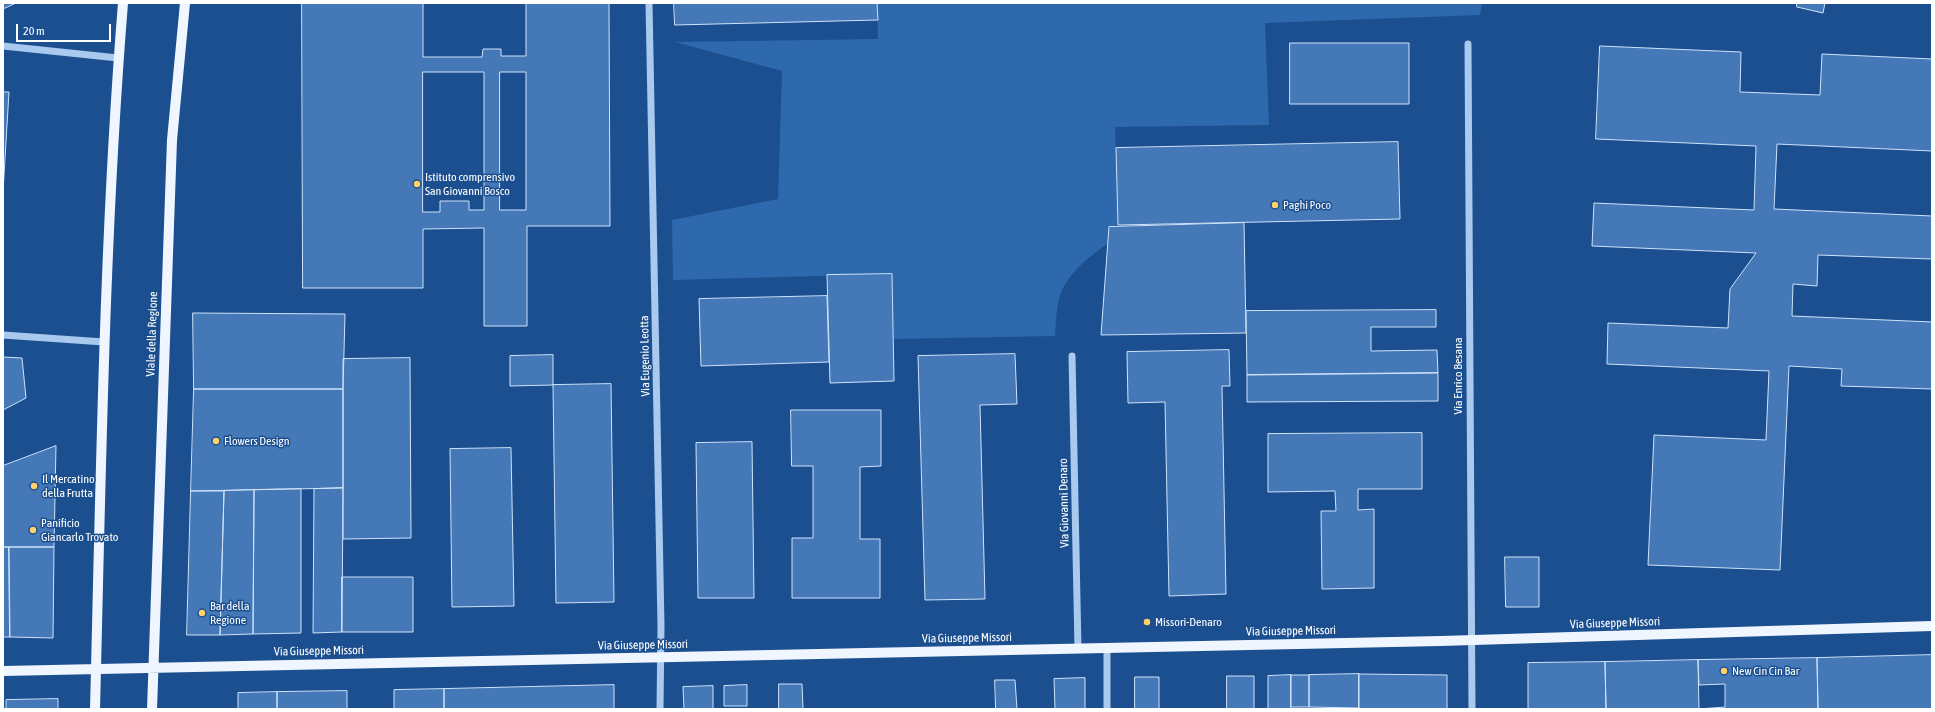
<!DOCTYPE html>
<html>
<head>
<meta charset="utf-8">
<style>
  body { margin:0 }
  #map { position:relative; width:1935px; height:712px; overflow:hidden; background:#1b4f8f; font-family:"Asap Condensed",sans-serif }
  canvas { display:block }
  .frame { position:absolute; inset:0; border:4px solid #fff; pointer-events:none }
  .scale { position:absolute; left:16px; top:24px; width:95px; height:18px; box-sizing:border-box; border:2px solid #fff; border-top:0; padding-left:5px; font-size:12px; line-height:14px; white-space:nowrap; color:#fff; -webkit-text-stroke:3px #1b4f8f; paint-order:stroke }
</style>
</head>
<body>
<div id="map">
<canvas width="1935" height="712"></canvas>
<div class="frame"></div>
<div class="scale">20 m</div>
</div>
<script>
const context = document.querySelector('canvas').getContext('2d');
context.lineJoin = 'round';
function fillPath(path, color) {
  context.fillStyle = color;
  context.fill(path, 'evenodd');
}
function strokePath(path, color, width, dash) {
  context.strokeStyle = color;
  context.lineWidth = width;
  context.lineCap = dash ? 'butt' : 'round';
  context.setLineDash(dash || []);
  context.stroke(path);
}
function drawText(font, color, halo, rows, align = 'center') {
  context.font = font + ' "Asap Condensed",sans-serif';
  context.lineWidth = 3;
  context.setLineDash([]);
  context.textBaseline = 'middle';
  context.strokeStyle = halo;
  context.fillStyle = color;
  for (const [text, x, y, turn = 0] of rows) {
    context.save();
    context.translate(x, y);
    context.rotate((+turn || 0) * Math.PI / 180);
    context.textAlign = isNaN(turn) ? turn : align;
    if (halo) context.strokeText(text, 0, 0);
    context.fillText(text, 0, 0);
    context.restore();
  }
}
fillPath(new Path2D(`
  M877,3H1482L1480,15L1265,23L1269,125L1115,127L1118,225L1109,227L1108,243C1089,257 1066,274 1059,299C1056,311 1056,324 1055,336L894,339L891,274L673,280L672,220L778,199L782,71L675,42L878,39Z`), '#2e69ad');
const building = new Path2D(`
  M3,3H16L3,9Z
  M302,3H423V57H482L483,49H501V56H526V3H609L610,226H527V326H484V228L423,229V288H303ZM423,72H484V210H469V201H440V212H423ZM500,72H526V210H500Z
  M674,3H877L878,20L675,25Z
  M1797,3H1825L1823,13L1797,7Z
  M1290,43H1409V104H1290Z
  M1600,46L1741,52L1740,92L1820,95L1822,54L1932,59V151L1777,144L1774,209L1932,216V259L1818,255L1817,286L1793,284L1792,316L1932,322V389L1841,386L1842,369L1789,366L1780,570L1648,565L1654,435L1766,440L1769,371L1607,364L1608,323L1728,328L1730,289L1756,253L1592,246L1594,203L1754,210L1756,146L1596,139Z
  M3,92H9L3,192Z
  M1398,142L1400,219L1118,225L1116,148Z
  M1244,223L1246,333L1101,335L1109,227Z
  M892,274L894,381L830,383L827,275Z
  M827,296L829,362L701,366L699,299Z
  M1436,310V327H1371V351L1437,350L1438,373L1247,375L1246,311Z
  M193,313L345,314L343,389H194Z
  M1229,350L1230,386H1222L1226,594L1169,596L1165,402L1128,403L1127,352Z
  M1015,354L1017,404L980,405L985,599L925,600L918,356Z
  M553,355V385L510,386V356Z
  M3,357L22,358L26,398L3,410Z
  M410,358L411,538L343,539V359Z
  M1438,373V401L1247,402V375Z
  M611,384L614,602L556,603L553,385Z
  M194,389H343V488L191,491Z
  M791,410H881V466L860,467V539H880V598H792V538H813V466H792Z
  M1422,433V489H1358V510L1374,509V588L1322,589L1321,511H1336L1335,491L1268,492V434Z
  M752,442L754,598H698L696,443Z
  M56,446L54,547H3V466Z
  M511,448L514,606L452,607L450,449Z
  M343,488L342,632L313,633L314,489Z
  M301,489V633L253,634L254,490Z
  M254,490L253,634L220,635L224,491Z
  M191,491H224L220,635H187Z
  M3,547H9L10,637H3Z
  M9,547H54L53,638L10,637Z
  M1505,557H1539V607H1506Z
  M342,577H413V632H342Z
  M1932,655V709H1818L1817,658Z
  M1817,658L1818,709H1699L1725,707V684L1699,685L1698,660Z
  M1698,660L1699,709H1606L1605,662Z
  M1605,662L1606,709H1528V663Z
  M1359,674V708L1309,707V675Z
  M1359,674L1447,675V709H1359Z
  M1291,675V709H1268V676Z
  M1291,675H1309V707H1291Z
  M1227,676H1254V709H1227Z
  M1135,677H1159V709H1135Z
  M1085,678V709H1055L1054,679Z
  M995,680H1015L1017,709H996Z
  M779,684H802L803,709H779Z
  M614,685V709H444V689Z
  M747,685V706H724V686Z
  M713,686V709H684L683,687Z
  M444,689V709H394V690Z
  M347,691V709H277V692Z
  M277,692V709H238V693Z
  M58,699V709H6V700Z`);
fillPath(building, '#4478b7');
strokePath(building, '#cfe3fa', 1);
strokePath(new Path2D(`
  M649,3L661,626L660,709
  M1468,44L1472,709
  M3,46L118,58
  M3,335L104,342
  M1072,356L1078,649
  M1107,709V648`), '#a9c9ee', 7);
strokePath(new Path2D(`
  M3,671L1441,641L1932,626
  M95,709C101,474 104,238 123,3
  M152,709L172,140L185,3`), '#f0f6ff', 10);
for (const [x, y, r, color] of [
  [417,184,4,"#ffd166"],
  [1275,205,4,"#ffd166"],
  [216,441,4,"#ffd166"],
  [34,486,4,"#ffd166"],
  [33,530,4,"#ffd166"],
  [202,613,4,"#ffd166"],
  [1147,622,4,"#ffd166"],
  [1724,671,4,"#ffd166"]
]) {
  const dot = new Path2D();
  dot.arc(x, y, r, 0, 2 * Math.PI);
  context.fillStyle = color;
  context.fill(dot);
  strokePath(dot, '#1b4f8f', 1.5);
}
drawText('12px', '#fff', '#1b4f8f', [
  ["Istituto comprensivo",425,177],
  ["San Giovanni Bosco",425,191],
  ["Paghi Poco",1283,205],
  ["Flowers Design",224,441],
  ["Il Mercatino",42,479],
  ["della Frutta",42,493],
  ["Panificio",41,523],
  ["Giancarlo Trovato",41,537],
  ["Bar della",210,606],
  ["Regione",210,620],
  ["Missori-Denaro",1155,622],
  ["New Cin Cin Bar",1732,671]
], 'left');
drawText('12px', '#fff', '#1b4f8f', [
  ["Viale della Regione",152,334,-88],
  ["Via Eugenio Leotta",645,356,-91],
  ["Via Enrico Besana",1458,376,-90],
  ["Via Giovanni Denaro",1064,503,-91],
  ["Via Giuseppe Missori",1615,623,-2],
  ["Via Giuseppe Missori",1291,631,-1],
  ["Via Giuseppe Missori",967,638,-1],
  ["Via Giuseppe Missori",643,645,-1],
  ["Via Giuseppe Missori",319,651,-1]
]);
</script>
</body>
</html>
